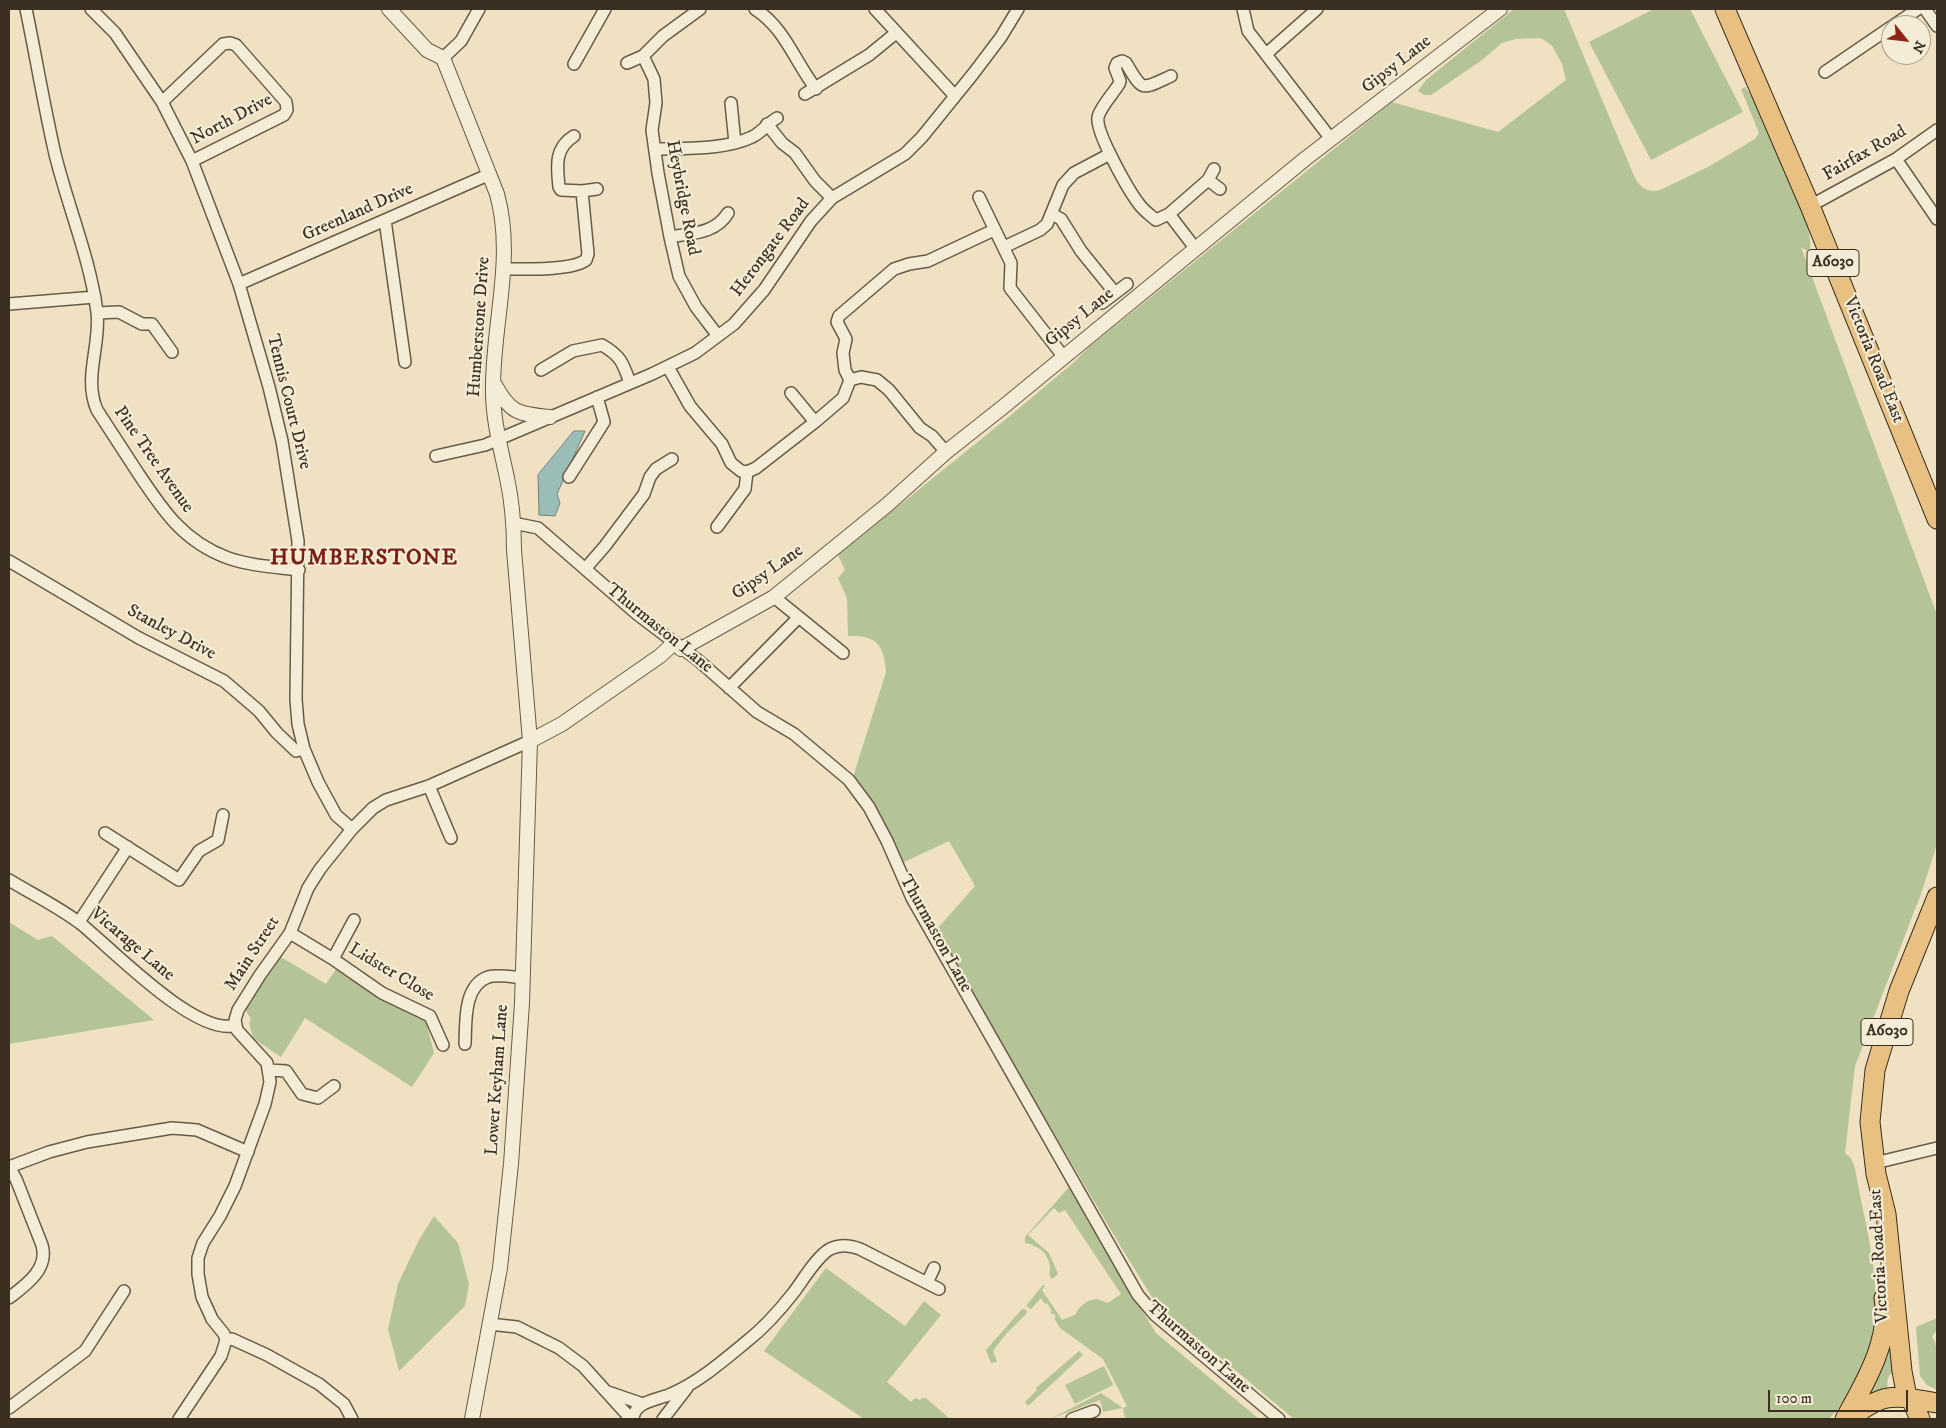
<!DOCTYPE html>
<html>
<head>
<meta charset="utf-8">
<style>
  body { margin:0 }
  #map { position:relative; width:1946px; height:1428px; overflow:hidden; background:#efe1c2; font-family:"IM FELL DW Pica",serif }
  canvas { display:block }
  .frame { position:absolute; inset:0; border:10px solid #3b2f21; pointer-events:none }
  .north { position:absolute; left:1881px; top:15px; width:50px; height:50px; box-sizing:border-box; background:#f5ecd7; border:1px solid #aba08e; border-radius:50%; rotate:119deg; font-size:14px; font-weight:700; line-height:20px; text-align:center; color:#3b2f21 }
  .north::after { content:''; display:block; margin:auto; width:18px; height:22px; background:#8f2418; clip-path:polygon(50% 0,100% 100%,50% 72%,0 100%) }
  .scale { position:absolute; left:1768px; top:1390px; width:140px; height:22px; box-sizing:border-box; border:2px solid #3b2f21; border-top:0; padding-left:6px; font-size:15px; line-height:18px; white-space:nowrap; color:#3b2f21; -webkit-text-stroke:4px #f5ecd7; paint-order:stroke }
</style>
</head>
<body>
<div id="map">
<canvas width="1946" height="1428"></canvas>
<div class="frame"></div>
<div class="north">N</div>
<div class="scale">100 m</div>
</div>
<script>
const context = document.querySelector('canvas').getContext('2d');
context.lineJoin = 'round';
function fillPath(path, color) {
  context.fillStyle = color;
  context.fill(path, 'evenodd');
}
function strokePath(path, color, width, dash) {
  context.strokeStyle = color;
  context.lineWidth = width;
  context.lineCap = dash ? 'butt' : 'round';
  context.setLineDash(dash || []);
  context.stroke(path);
}
function drawText(font, color, halo, rows, align = 'center') {
  context.font = font + ' "IM FELL DW Pica",serif';
  context.lineWidth = 4.5;
  context.setLineDash([]);
  context.textBaseline = 'middle';
  context.strokeStyle = halo;
  context.fillStyle = color;
  for (const [text, x, y, turn = 0] of rows) {
    context.save();
    context.translate(x, y);
    context.rotate((+turn || 0) * Math.PI / 180);
    context.textAlign = isNaN(turn) ? turn : align;
    if (halo) context.strokeText(text, 0, 0);
    context.fillText(text, 0, 0);
    context.restore();
  }
}
fillPath(new Path2D(`
  M1514,9H1564L1632,171C1637,184 1644,194 1660,190L1708,167L1755,139L1759,133L1741,89L1745,87L1752,97C1764,122 1820,231 1809,252L1801,247L1937,615V844L1922,891L1855,1066L1845,1153L1851,1158L1855,1168C1867,1240 1893,1308 1858,1379C1851,1393 1840,1407 1829,1419H1294L1157,1305L1121,1247L992,1028L938,928L975,886L949,841L902,863L853,777L886,672C884,645 877,635 848,636L847,598L838,578L845,570L838,555L1011,415L1073,363L1088,348L1392,102L1498,132L1566,80L1562,64L1553,47L1547,42L1540,38L1516,39L1502,43L1482,60L1431,95H1424L1418,91L1426,80Z
  M1654,9H1690L1743,112L1651,160L1589,42Z
  M9,922L38,940L52,936L154,1020L9,1044Z
  M281,957L326,984L336,969L425,1018L434,1053L412,1087L305,1018L281,1057L253,1038L249,1023L251,1019L246,1011L249,998Z
  M1069,1187L1115,1267L1156,1333L1259,1419H1125L1123,1408L1103,1412L1100,1400L1050,1419L1101,1393L1123,1408L1127,1406L1103,1359L1060,1328L1054,1318L1056,1317L1054,1314H1052L1050,1312L1052,1311L1047,1303L1045,1304L1041,1298L1031,1309L1026,1306L1043,1285L1045,1286L1042,1290L1062,1320L1075,1315L1080,1307L1088,1301L1097,1299L1108,1303L1121,1294L1065,1210L1059,1213L1054,1208L1028,1235L1049,1253L1058,1274L1052,1279C1048,1274 1050,1272 1050,1267C1049,1253 1037,1245 1025,1243V1237Z
  M434,1216L458,1243L469,1284L465,1306L399,1371L388,1329L398,1284L419,1240Z
  M826,1268L905,1326L924,1301L941,1315L887,1382L911,1402L915,1398L920,1400L922,1398H926L950,1419H864L764,1351Z
  M1022,1309L1027,1310L1026,1314L1006,1334L993,1351L997,1362L991,1363L986,1350Z
  M1937,1318V1331L1934,1333L1932,1337L1935,1342L1937,1352V1390L1927,1385L1920,1376L1916,1327Z
  M1890,1328L1897,1371C1886,1374 1887,1382 1888,1392L1865,1402Z
  M1079,1351L1083,1355L1028,1406L1025,1402L1037,1390L1036,1388Z
  M1104,1366L1113,1385L1075,1404L1065,1385Z`), '#b4c497');
const water = new Path2D(`
  M574,431H585L557,494L560,503L555,516L539,515L538,475Z`);
fillPath(water, '#9abdb7');
strokePath(water, '#74847b', 1);
const minor = new Path2D(`
  M26,9C36,57 44,106 55,154C68,207 90,258 97,312C101,345 83,378 97,410C110,430 123,450 136,470C162,509 182,541 228,558C251,566 275,567 299,570
  M91,9L115,33L162,102L192,161L239,284L269,387L282,441L298,541L296,699L298,724L304,749L318,782L336,815L352,829
  M755,9C785,28 795,62 816,89
  M875,9L955,96
  M1243,9L1248,31L1331,139
  M1925,9L1937,26
  M1894,25L1918,9
  M1266,54L1317,9
  M643,56L654,79L656,103L652,130L658,173L670,237L679,276L696,307L718,336
  M443,58L461,41L479,9
  M627,63L643,56L663,36L700,9
  M574,64L605,9
  M1825,72L1891,27
  M1171,76C1141,90 1143,92 1126,63L1122,61L1117,63L1115,68L1120,81L1119,84C1113,94 1101,106 1098,117C1095,132 1129,191 1139,204C1143,210 1150,215 1156,220L1169,214L1195,248
  M805,94L869,55L896,33
  M162,102L223,44L230,43L236,45L286,102L287,110L284,115L192,161
  M731,103L735,143
  M767,124L782,143L795,153L815,181L832,198
  M655,149C685,148 725,150 752,137C761,133 768,123 777,118
  M1896,159L1937,219
  M1208,180L1220,189
  M582,191L597,189
  M979,197L1011,263L1010,288L1063,356
  M1810,206L1896,159L1937,130
  M1052,214L1061,219L1081,251L1115,293
  M1169,214L1208,180L1214,169
  M385,220L405,362
  M670,237C692,233 715,234 728,213
  M1004,247L1040,230L1047,224L1063,185L1074,173L1110,154
  M504,269C523,269 572,271 586,260L588,254L582,191L561,190L559,187C557,167 554,148 574,136
  M239,284L490,174
  M1102,303L1127,284
  M9,304L95,297
  M97,313L119,312L142,324H152L172,352
  M668,367L690,406L722,444L731,463L741,471L747,472L745,489L717,527
  M541,370L573,351L602,345C621,356 623,363 630,383
  M850,380L845,370L843,353L846,339L837,322L839,316L894,269L909,264L928,261L994,230
  M791,393L815,422
  M436,456L485,445L652,374L695,353L734,324L764,290L811,221L832,198L905,154L922,137L973,74L1001,37L1018,9
  M747,472L756,468L815,422L843,398L850,380L861,377L877,380L889,390L920,428L932,436L946,452
  M569,477L604,422L597,397
  M513,523L538,528L637,614L699,661L757,712L794,734L849,780L869,807L887,841L912,898L1138,1295L1155,1315L1279,1419
  M9,561L139,638L224,681L259,711L277,733L296,751L304,749
  M585,569L605,546L644,494L650,477L656,469L672,459
  M774,597L843,653
  M729,688L798,618
  M429,786L451,838
  M105,833L179,880L199,851L218,840L223,815
  M9,880C32,894 59,907 81,924C111,948 197,1038 236,1025
  M79,922L128,847
  M290,933L333,959L382,993L430,1016L443,1045
  M333,959L354,920
  M465,1044C466,1023 463,986 488,977C497,974 513,977 523,978
  M269,1070L286,1071L302,1094L318,1098L334,1086
  M1875,1163L1937,1148
  M9,1167L49,1152L87,1142L172,1128L197,1130L248,1152
  M927,1283L934,1268
  M9,1298C26,1285 49,1269 42,1245L16,1179L9,1167
  M489,1324L517,1327L559,1348L583,1366L631,1419
  M226,1340L224,1334L212,1319L202,1297L198,1274V1258L203,1243L220,1216L235,1186L265,1104L270,1082L267,1063L237,1030L235,1020L238,1010L260,975L290,933L308,888L320,869L352,829L373,808L386,800L429,786L530,741
  M226,1340L232,1339L267,1355L319,1384L344,1404L352,1419
  M608,1392L643,1404
  M9,1408L85,1351L124,1291
  M179,1419L221,1356L226,1340
  M633,1419C634,1401 658,1400 671,1394C699,1382 723,1361 746,1342C764,1328 780,1310 794,1292C803,1280 817,1256 830,1249C840,1244 850,1245 860,1249L939,1289
  M663,1419L687,1388
  M1072,1419L1094,1411`);
const tertiary = new Path2D(`
  M389,9L427,50L443,58L497,194C515,259 492,325 493,391C493,421 501,449 507,478C512,501 514,526 514,550L530,741L522,1003L511,1164L500,1268L472,1419
  M495,385C510,413 518,414 550,417
  M681,649L774,597L887,505L946,452L1003,407L1305,159L1500,9
  M530,741L562,724L660,656L674,643`);
const trunk = new Path2D(`
  M1725,9L1810,206L1937,519
  M1907,1397L1902,1371L1886,1214L1876,1174L1870,1122L1875,1070L1899,991L1937,897
  M1911,1399L1920,1419
  M1845,1419C1865,1383 1891,1340 1884,1298
  M1850,1419C1885,1390 1896,1396 1937,1403`);
strokePath(minor, '#685c49', 14);
strokePath(tertiary, '#685c49', 16);
strokePath(trunk, '#3b2f21', 21);
strokePath(minor, '#f5ecd7', 11);
strokePath(tertiary, '#f5ecd7', 14);
strokePath(trunk, '#e8c081', 19);
for (const [x, y, w] of [
  [1833,263,52],
  [1887,1032,52]
]) {
  const box = new Path2D();
  box.roundRect(x - w / 2, y - 13.5, w, 27, 4);
  context.fillStyle = '#f5ecd7';
  context.fill(box);
  strokePath(box, '#3b2f21', 1);
}
drawText('bold 16px', '#3b2f21', null, [
  ["A6030",1833,263],
  ["A6030",1887,1032]
]);
drawText('18px', '#3b2f21', '#f5ecd7', [
  ["Gipsy Lane",1397,65,-38],
  ["North Drive",232,120,-28],
  ["Fairfax Road",1865,154,-30],
  ["Heybridge Road",682,198,79],
  ["Greenland Drive",358,213,-24],
  ["Herongate Road",771,248,-53],
  ["Gipsy Lane",1080,318,-39],
  ["Humberstone Drive",480,327,-86],
  ["Victoria Road East",1873,360,68],
  ["Tennis Court Drive",288,402,76],
  ["Pine Tree Avenue",153,460,55],
  ["Gipsy Lane",768,573,-35],
  ["Thurmaston Lane",659,629,39],
  ["Stanley Drive",171,633,28],
  ["Thurmaston Lane",935,934,61],
  ["Vicarage Lane",132,945,40],
  ["Main Street",253,954,-57],
  ["Lidster Close",391,973,31],
  ["Lower Keyham Lane",498,1080,-86],
  ["Victoria Road East",1880,1256,-93],
  ["Thurmaston Lane",1198,1348,41]
]);
context.letterSpacing = '1px';
drawText('bold 22px', '#7a1f14', '#f5ecd7', [
  ["HUMBERSTONE",364,559]
]);
context.letterSpacing = '0px';
</script>
</body>
</html>
